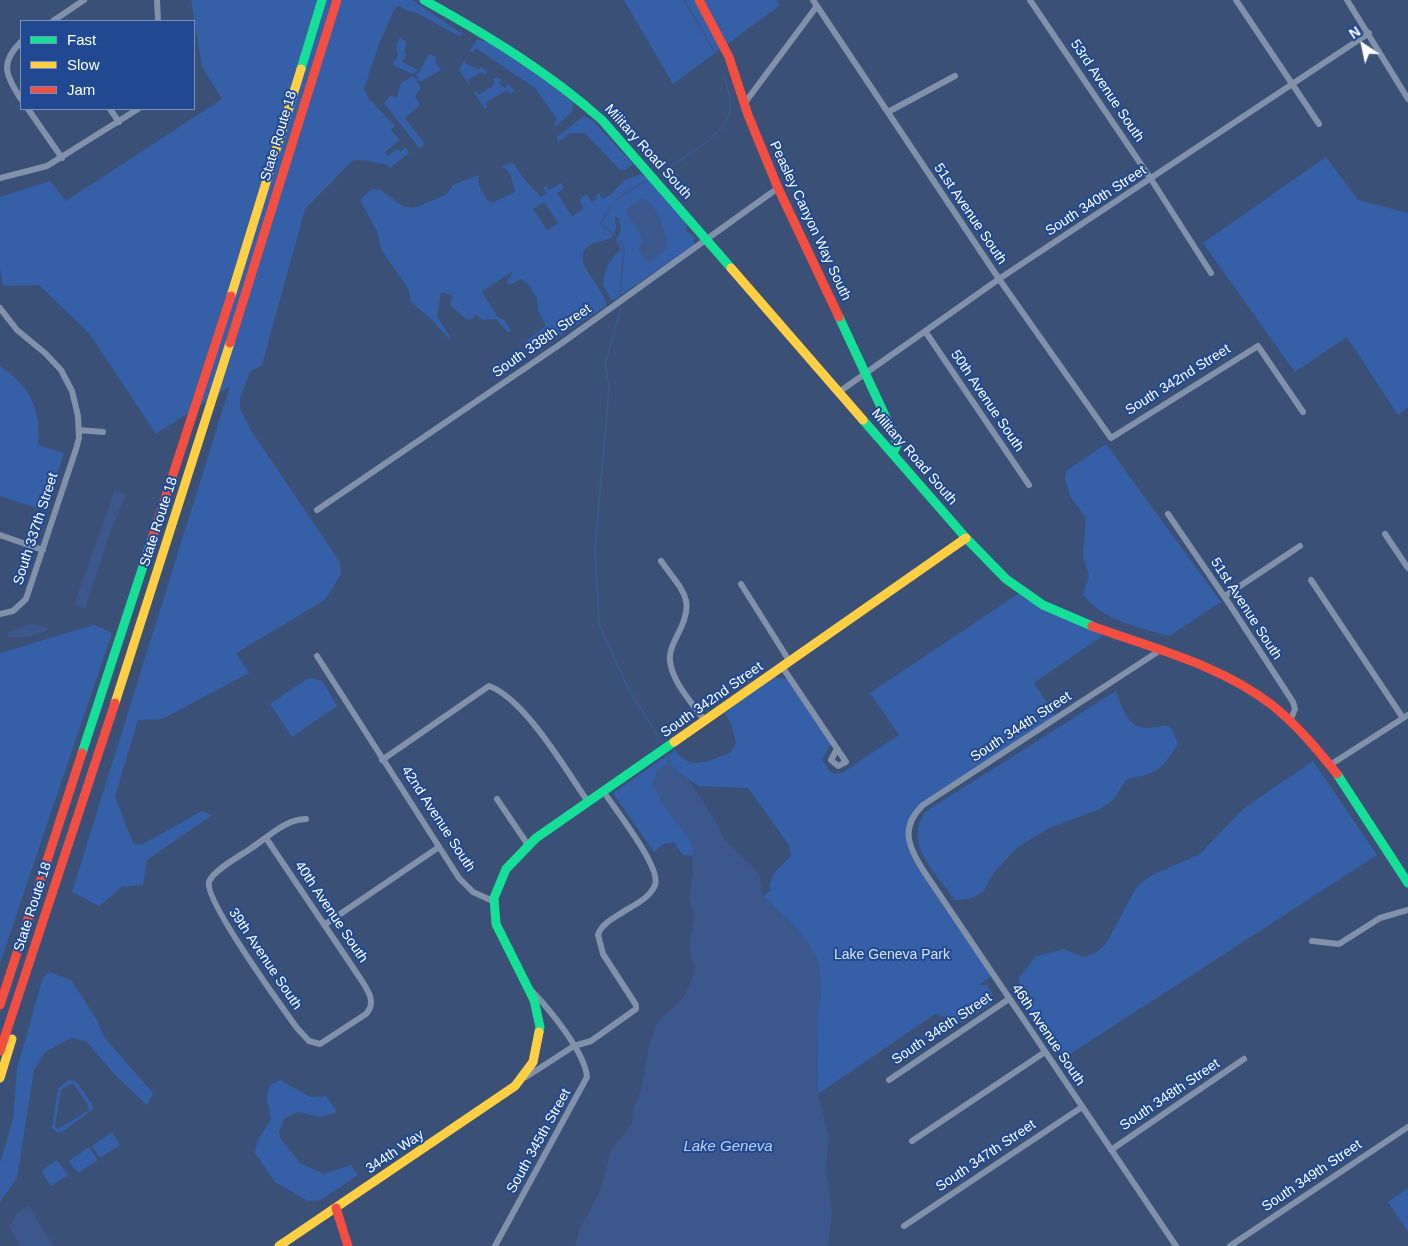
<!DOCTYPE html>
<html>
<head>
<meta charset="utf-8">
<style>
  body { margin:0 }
  #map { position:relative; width:1408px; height:1246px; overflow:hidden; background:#3a5077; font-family:Arial,sans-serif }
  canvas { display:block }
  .legend { position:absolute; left:20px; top:20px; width:175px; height:90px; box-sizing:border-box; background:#204991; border:1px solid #7992bd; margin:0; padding:6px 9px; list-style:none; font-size:15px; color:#fff }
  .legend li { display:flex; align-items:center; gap:10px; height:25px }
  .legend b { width:25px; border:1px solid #7992bd }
  .north { position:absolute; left:1338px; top:20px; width:50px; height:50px; -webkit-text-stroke:4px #204991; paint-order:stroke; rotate:326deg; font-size:14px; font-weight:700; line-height:20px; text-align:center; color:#fff }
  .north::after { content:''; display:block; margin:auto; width:18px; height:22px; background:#fff; clip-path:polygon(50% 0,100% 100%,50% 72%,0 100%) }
</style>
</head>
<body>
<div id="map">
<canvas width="1408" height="1246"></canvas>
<ul class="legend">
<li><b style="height:6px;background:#16e098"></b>Fast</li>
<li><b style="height:6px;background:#ffcf43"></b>Slow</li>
<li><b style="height:6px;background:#f24e42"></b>Jam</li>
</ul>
<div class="north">N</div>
</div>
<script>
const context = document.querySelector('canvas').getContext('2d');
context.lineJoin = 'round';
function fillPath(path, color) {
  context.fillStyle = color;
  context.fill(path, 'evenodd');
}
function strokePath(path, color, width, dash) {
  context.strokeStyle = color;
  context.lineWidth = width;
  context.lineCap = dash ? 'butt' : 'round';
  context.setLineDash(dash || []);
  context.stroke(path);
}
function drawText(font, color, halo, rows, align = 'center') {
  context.font = font + ' Arial,sans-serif';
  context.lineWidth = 4;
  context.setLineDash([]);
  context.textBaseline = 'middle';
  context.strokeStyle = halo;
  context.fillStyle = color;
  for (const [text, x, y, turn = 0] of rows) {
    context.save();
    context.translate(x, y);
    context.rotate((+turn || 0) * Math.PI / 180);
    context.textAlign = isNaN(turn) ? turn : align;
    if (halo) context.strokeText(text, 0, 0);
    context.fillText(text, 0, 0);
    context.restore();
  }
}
fillPath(new Path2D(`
  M191,0H412L463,34L459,36L415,12H411L399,6L395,8L380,42L364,89L369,99L395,126L391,130L400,140L385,152L387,156L398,149L400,152L406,147L409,153L390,168L387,164C374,164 364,157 352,161L305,209L262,365L250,372L240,398V409L252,432L340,562L341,574L325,600L236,653L249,673L162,719L138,720L115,796L133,843L141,845L202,811L212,815L147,860L143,885L122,887L99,906L72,892L230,386L156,434L89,333L39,285L3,286L0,269V197L50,181L66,201L222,99L202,67Z
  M624,0H776L779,6L673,84Z
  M400,38L406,41V46L404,51L406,55L402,62L418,70L412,74L393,65L398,55L396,45Z
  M477,39C512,49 546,78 573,102L572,112L556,126L554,122L557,119L535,88L476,48L473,52L470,51Z
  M429,54L437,58L435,62L441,70L420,82L416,74L420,71Z
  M466,58L465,63L478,70L481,67L488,72L485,75L481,72L468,80L470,86L459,70Z
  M414,76L421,88L415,96L420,105L405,118L425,144L420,149L384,103L390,96L397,97L401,83Z
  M497,77L501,79L499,84L505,88L508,84L515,91L510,94L507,90L485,103L487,107L485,109L474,92L476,91L479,95L495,84L493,79Z
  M584,116L593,121L633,164L625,170H620L585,133H570L558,142L557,137Z
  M1326,157L1358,200L1408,213V407L1398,415L1347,337L1295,372L1203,243Z
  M510,163L514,164L524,179L541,197L547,193L543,188L546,186L549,190L561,183L564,188L557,193L572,216L584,208L579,200L586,194L592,202L597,199L595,196L599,193L602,199L610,195L625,180L641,174C658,185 679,207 687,226L686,230L696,239L693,240L695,244L614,300L611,299L603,285C604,271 610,257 621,250L616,240L621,230L619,218L615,217L616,228L612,237C605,242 593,241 587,247C570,263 606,287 606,306L533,353L527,352L524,347L525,342L546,326L538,310L537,298L528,284L521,279L509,285L507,282L513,271L482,292L498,317L504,320L511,330L508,333L496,319L483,320L475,314L473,319H466L450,305L453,296L441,292L437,316L451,338L450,340L433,321L411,302L408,288L382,251L377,231L360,200L372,189L381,190L402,206L414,208L446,195L453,185L479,175C476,183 483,194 488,201L494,202L515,192L510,173L505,168L501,167ZM646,200L649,203L644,258L639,249L643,243L640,233ZM544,202L558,223L547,230L533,209Z
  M0,366C31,387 41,409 38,445L64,453L46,511L0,496Z
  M1106,444L1221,602L1169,636C1141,628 1100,620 1083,594L1089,576L1083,555L1086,518L1070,496L1065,478L1066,471Z
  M1021,592L1108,632L1034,683L1057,718L923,805L909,825L913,852L993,975L979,985H987L992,993L991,1004L962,1022L935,1014L818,1094L817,1020L821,992L801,933L763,896L771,890L769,885L774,873L791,856L789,845L748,788L699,786L688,779L687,835L692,842L694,856L683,855L674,842L663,844L654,852L613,793L675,750C691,772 708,761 730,753L736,743L732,726L725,713L773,677L787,679L831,744L822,759L829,771L835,774L842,773L899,735L870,693Z
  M94,625L112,633L0,963V653Z
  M314,678L323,682L337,706L292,737L270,704L307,679Z
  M1116,691C1126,719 1131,735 1165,725L1172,729L1178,744C1160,772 1158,772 1126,780L1113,800L1100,809L1049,828L1018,847L994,872L983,892L969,899L955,900C936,873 903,844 925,812Z
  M1313,761L1377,855L1064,1058L1035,1019L1020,991L1019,978L1035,957L1064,949L1083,957L1095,953L1106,944L1136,888L1150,876L1200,854L1243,809Z
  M50,972L71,980L97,1020L104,1037L153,1093L147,1105L116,1076L86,1041L71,1038L45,1052L34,1070L17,1178L0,1202V1163L13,1119L17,1069L43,977Z
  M68,1080L76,1081L92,1104L93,1109L65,1130L58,1133L52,1128L58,1089ZM73,1083L88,1105L89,1110L58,1129L55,1126L61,1090Z
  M280,1080L310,1097L326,1096L337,1112L321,1117L297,1112L284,1119L279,1132L281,1139L300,1163L324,1174L351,1165L358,1175L321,1200L308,1201L275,1182L255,1153L257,1142L271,1119L267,1100L269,1086Z
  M112,1132L120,1145L100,1158L92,1146Z
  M89,1147L98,1160L78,1173L69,1161Z
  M57,1160L68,1175L51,1186L41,1171Z
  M1408,1188V1232L1388,1202Z`), '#3560a7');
fillPath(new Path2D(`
  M641,199C658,201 666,233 667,248L652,261H647L639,249L643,243L640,233L626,212V209Z
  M115,489L126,495L111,530L85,609L74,605Z
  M32,623L48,628L47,631L29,637H8V632Z
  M670,764L688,779L715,820L726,841L759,873L763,896L801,933L817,957L820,970L821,992L817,1020L818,1094L829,1138L826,1166L832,1213L828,1246H575L580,1228L600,1191L611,1150L632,1124L633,1109L641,1090L649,1046L657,1022L684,997L693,976L694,967L689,948L694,917L689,899L693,869L692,842L665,808L653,784L657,769Z
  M27,1206L29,1207L54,1246H20L9,1227L16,1214Z`), '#3b578b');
strokePath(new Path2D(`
  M684,0L714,51
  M661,173C681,159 727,135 730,110C732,101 728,89 725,79
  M617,199L646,181
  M610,207L601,223L614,235
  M620,294L624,249L620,241
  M621,308L605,364L609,388L595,549L599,624L626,684L658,737
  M668,757L670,764`), '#3b578b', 2);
strokePath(new Path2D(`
  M157,0L158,21
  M813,0L999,279L1111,438L1258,346L1303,412
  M1030,0L1151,179L1211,273
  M1236,0L1319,124
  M1347,0L1408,99
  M53,21L84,0
  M21,42C0,62 5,75 21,99
  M744,104L817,6
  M28,109L62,158
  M110,109L119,122
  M888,112L955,76
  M0,178L47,166L138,109
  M0,308L17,330L45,353L61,370L72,391L78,416L79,438L76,449L26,599L13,611L0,614
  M925,331L1029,485
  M839,392L999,279L1369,33
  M79,430L103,432
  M317,510L562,343L778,188
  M1168,514L1230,605L1293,702L1295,709L1291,719
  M1385,534L1408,568
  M0,535L43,550
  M661,561C683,592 697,599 677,636C673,644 669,652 670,661C672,682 693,704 705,721
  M1311,580L1403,718
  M741,584L790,662
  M1225,596L1300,546
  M1159,651L923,805C900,827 908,846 923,870L1176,1246
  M317,656L459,878L473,892L495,902
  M783,668L846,762L838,766L831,760L837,749
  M382,760L489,686C525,699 566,770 588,802
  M1330,765L1408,715
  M497,799L528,845
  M266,838L362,981C369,992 376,1003 366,1014L320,1044L309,1041L297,1028C282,1007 204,900 209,882C212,871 240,856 250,849C267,838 285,819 306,819
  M324,925L439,847
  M1312,941L1339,944L1380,918L1408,910
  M526,1077L574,1046L591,1041L636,1009V1005L603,954L598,935C601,924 614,918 623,912C634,905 650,898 655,885C662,868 614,808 604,792
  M889,1080L1009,999
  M912,1141L1045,1052
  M1111,1150L1244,1059
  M904,1226L1082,1107
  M495,1246L587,1077C585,1052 549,1009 532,991
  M1230,1246L1408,1127`), '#8191aa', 6);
strokePath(new Path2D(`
  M424,0C487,35 548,72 602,120L731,268
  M301,69L322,0
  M839,317L895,437L897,445L893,453
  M863,420L966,538L1006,579L1043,605L1092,626
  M82,753L153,536
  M1337,774L1408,883
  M539,1032L540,1027L534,1000L496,924L494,898L506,869L536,838L674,742`), '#16e098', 9);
strokePath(new Path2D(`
  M731,268L863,420
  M231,296L301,69
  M115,703L230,343
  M674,742L966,538
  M0,1078L12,1039
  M279,1246L515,1086L533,1062L539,1032`), '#ffcf43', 9);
strokePath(new Path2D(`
  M699,0L729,57L748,115L778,188L839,317
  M230,343L337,0
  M153,536L231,296
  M1092,626C1154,649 1219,664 1272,705C1297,725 1317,749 1337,774
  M0,1005L82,753
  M0,1051L115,703
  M336,1208L348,1246`), '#f24e42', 9);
drawText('14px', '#fff', '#204991', [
  ["53rd Avenue South",1107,91,56],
  ["State Route 18",279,136,-73],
  ["Military Road South",648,152,48],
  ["South 340th Street",1096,201,-33],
  ["51st Avenue South",970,214,56],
  ["Peasley Canyon Way South",810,221,65],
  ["South 338th Street",542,341,-35],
  ["South 342nd Street",1178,380,-32],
  ["50th Avenue South",987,401,56],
  ["Military Road South",914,457,49],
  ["State Route 18",159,522,-72],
  ["South 337th Street",36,529,-72],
  ["51st Avenue South",1246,609,57],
  ["South 342nd Street",712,700,-35],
  ["South 344th Street",1021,727,-33],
  ["42nd Avenue South",438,819,57],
  ["State Route 18",33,907,-72],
  ["40th Avenue South",331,912,56],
  ["39th Avenue South",265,959,56],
  ["South 346th Street",942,1029,-34],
  ["46th Avenue South",1048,1035,56],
  ["South 348th Street",1170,1095,-34],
  ["South 345th Street",539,1141,-61],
  ["344th Way",395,1152,-34],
  ["South 347th Street",986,1156,-34],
  ["South 349th Street",1312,1176,-34]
]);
drawText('14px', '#d7e4f9', '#204991', [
  ["Lake Geneva Park",892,955]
]);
drawText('italic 15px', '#bdd2f4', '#204991', [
  ["Lake Geneva",728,1147]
]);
</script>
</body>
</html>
